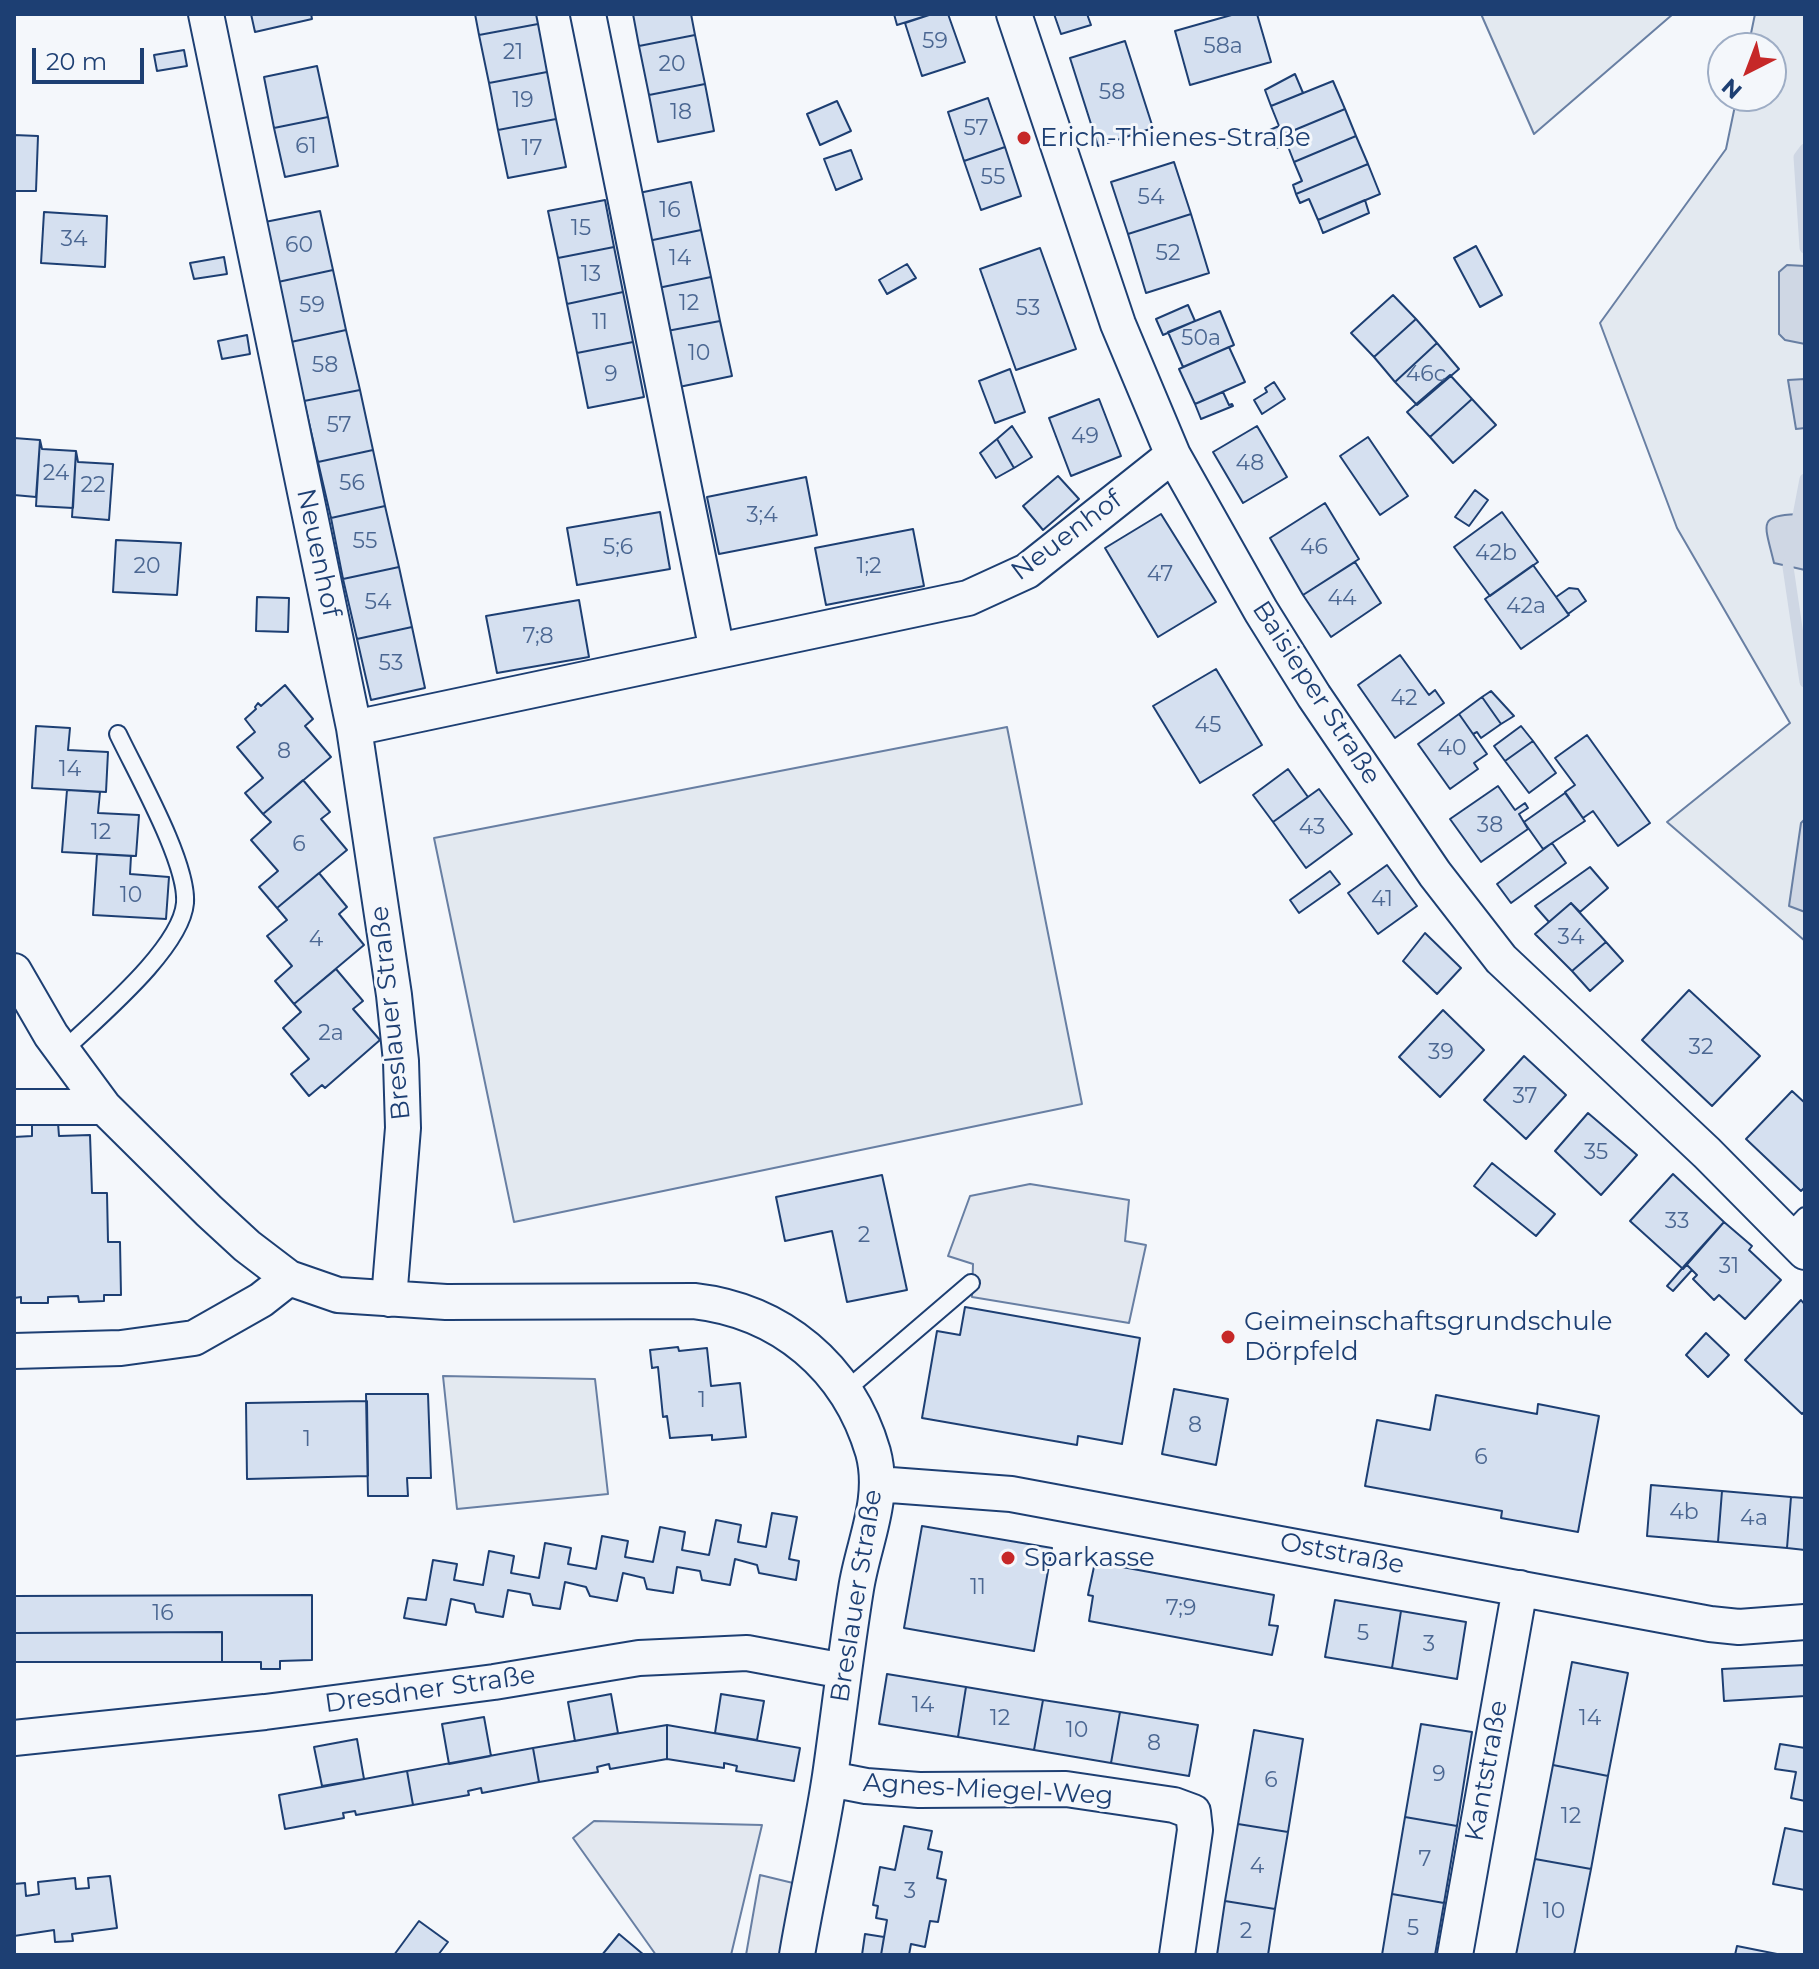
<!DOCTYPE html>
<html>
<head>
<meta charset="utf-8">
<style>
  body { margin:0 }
  #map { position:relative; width:1819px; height:1969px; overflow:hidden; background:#f4f7fb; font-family:Montserrat,sans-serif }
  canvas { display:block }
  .frame { position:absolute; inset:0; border:16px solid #1d3f73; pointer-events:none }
  .north { position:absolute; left:1707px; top:32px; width:80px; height:80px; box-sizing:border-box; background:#f4f7fb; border:2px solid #9eadc5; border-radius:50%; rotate:222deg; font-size:22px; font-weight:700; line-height:32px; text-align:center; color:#1d3f73 }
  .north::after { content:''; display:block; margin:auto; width:28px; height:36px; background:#c62828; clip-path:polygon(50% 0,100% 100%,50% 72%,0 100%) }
  .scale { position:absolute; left:32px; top:48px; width:112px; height:36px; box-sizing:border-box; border:4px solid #1d3f73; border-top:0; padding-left:10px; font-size:24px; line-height:28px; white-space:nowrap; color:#1d3f73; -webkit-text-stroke:6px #f4f7fb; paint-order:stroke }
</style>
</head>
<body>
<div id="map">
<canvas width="1819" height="1969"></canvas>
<div class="frame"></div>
<div class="north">N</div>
<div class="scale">20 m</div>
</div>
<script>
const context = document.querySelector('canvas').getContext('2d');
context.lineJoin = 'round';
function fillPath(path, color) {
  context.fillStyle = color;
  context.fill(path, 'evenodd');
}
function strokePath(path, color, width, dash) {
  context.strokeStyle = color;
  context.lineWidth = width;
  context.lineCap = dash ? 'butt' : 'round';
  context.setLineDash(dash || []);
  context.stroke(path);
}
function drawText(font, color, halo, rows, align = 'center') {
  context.font = font + ' Montserrat,sans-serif';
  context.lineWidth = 6;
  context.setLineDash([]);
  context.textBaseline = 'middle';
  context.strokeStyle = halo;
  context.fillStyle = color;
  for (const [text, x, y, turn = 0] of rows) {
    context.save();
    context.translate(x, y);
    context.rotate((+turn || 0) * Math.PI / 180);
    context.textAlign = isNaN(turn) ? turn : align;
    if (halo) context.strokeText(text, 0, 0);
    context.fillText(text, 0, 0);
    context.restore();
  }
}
const green = new Path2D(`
  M1481,14H1673L1534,134Z
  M1755,14H1805V941L1667,822L1790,723L1677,528L1600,323L1726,149L1737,96H1771V48H1748Z
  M1007,727L1082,1104L514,1222L434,838Z
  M443,1376L595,1379L608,1494L457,1509Z`);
fillPath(green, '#e3e9f0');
strokePath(green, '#687fa3', 2);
const parking = new Path2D(`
  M1030,1184L1129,1200L1125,1241L1146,1245L1129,1323L972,1297L973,1264L948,1256L970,1196Z
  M594,1821L762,1825L731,1955H656L573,1838Z
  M760,1875L793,1883L780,1955H746Z`);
fillPath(parking, '#e3e8f0');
strokePath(parking, '#687fa3', 2);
const water = new Path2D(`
  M1787,265L1805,266V344L1785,340L1779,334V272Z
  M1805,379V428L1796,429L1788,380Z
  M1805,514V570L1774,563C1764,521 1756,515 1805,514Z
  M1805,819V912L1789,906L1801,823Z`);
fillPath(water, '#cfd7e4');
strokePath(water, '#687fa3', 2);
strokePath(new Path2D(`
  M1805,149L1799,157L1805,248
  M1796,526L1805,479
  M1790,555L1788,567L1805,682`), '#cfd7e4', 11);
const building = new Path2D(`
  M251,14H311L312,19L255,32Z
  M475,14H536L538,24L479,35Z
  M633,14H691L695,35L639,46Z
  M894,14H932L897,25Z
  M932,14H948L965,62L922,76L905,23Z
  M1054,14H1087L1091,25L1061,34Z
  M1235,14H1257L1271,62L1190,85L1175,31Z
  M538,24L547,72L489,83L479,35Z
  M695,35L705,84L649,95L639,46Z
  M1125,41L1153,128L1098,146L1070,58Z
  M184,50L187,66L157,71L154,55Z
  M317,66L328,117L274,128L264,77Z
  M547,72L556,119L498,130L489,83Z
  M1295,74L1303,93L1271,106L1265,90Z
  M1333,81L1345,109L1273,139L1270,130L1279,126L1271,106Z
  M705,84L714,131L658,142L649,95Z
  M988,98L1005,147L964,161L948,112Z
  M837,101L851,131L820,145L807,114Z
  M1345,109L1356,136L1294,162L1287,144L1277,148L1273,139Z
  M328,117L338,166L285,177L274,128Z
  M556,119L566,167L508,178L498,130Z
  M14,135L38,136L36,191H14Z
  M1356,136L1368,164L1296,194L1293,185L1302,181L1294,162Z
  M1005,147L1021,196L981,210L964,161Z
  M851,150L862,179L836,190L824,159Z
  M1174,162L1191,214L1128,234L1111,182Z
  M1368,164L1380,194L1318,220L1309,199L1300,203L1296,194Z
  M691,182L701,230L648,241L639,193Z
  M605,200L614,247L558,258L548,211Z
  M1365,200L1369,213L1323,233L1318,220Z
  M320,211L333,270L278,282L265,222Z
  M44,212L107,216L105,267L41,263Z
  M1191,214L1209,273L1146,293L1128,234Z
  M701,230L711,277L658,288L648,241Z
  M1476,246L1502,295L1480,307L1454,258Z
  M614,247L623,292L567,304L558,258Z
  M1040,248L1076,349L1016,370L980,269Z
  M224,257L227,274L194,279L190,263Z
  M907,264L916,278L887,294L879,280Z
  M333,270L346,330L291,342L278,282Z
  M711,277L720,321L667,331L658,288Z
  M623,292L633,342L577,353L567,304Z
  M1393,295L1416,319L1374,357L1351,333Z
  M1188,305L1195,321L1163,335L1156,319Z
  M1220,311L1234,345L1183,367L1168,332Z
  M1416,319L1437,343L1395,382L1374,357Z
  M720,321L732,376L679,387L667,331Z
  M346,330L360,390L304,401L291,342Z
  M247,335L250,354L222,359L218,341Z
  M633,342L644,397L588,408L577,353Z
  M1437,343L1459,369L1417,405L1395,382Z
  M1229,347L1245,382L1195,404L1179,369Z
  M1010,369L1025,412L995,423L979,381Z
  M1450,375L1472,399L1430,437L1407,412Z
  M1274,382L1285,399L1262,414L1254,400L1267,392L1265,388Z
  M360,390L373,450L318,462L304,401Z
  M1223,392L1229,405L1232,404L1233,406L1201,419L1195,404Z
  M1099,399L1121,456L1071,476L1049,418Z
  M1472,399L1496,425L1453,463L1430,437Z
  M1012,426L1032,457L1014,468L997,439Z
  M1257,426L1287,477L1243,503L1213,452Z
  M1368,437L1408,496L1380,515L1340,456Z
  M14,438L40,440L36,497L14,495Z
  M997,439L1014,468L996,478L980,453Z
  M40,440L42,449L76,451L73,508L36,506Z
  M373,450L385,506L331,518L318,462Z
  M76,451L78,462L113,464L109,520L72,517Z
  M1058,476L1079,499L1043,530L1023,506Z
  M806,477L817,535L719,554L707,497Z
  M1475,490L1488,500L1469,526L1455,517Z
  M1325,503L1359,559L1303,595L1270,538Z
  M385,506L399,567L343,579L331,518Z
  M660,512L670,569L577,585L567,528Z
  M1502,512L1538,562L1490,596L1454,547Z
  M1161,514L1216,602L1158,637L1105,548Z
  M913,529L924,586L826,605L815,548Z
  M116,540L181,543L177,595L113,592Z
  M1355,562L1381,603L1331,637L1303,595Z
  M1533,565L1569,615L1521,649L1485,599Z
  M399,567L412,627L357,639L343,579Z
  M1569,588L1578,589L1586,601L1568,614L1556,597Z
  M257,597L289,598L288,632L256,631Z
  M579,600L589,657L497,673L486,616Z
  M412,627L425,688L371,700L357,639Z
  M1400,655L1429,695L1435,690L1444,703L1395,738L1358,685Z
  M1216,669L1262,745L1200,783L1153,706Z
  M285,685L313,719L305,726L331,757L263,814L245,793L263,778L237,747L255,732L245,719L256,709L255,707L258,703L261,706Z
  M1491,691L1514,716L1501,724L1482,697Z
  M1482,697L1501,724L1481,738L1477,732L1473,734L1459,714Z
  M1459,714L1487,754L1474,763L1478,769L1450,789L1418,744Z
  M36,726L70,728L68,750L108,752L106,792L32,788Z
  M1521,726L1533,741L1505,761L1494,746Z
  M1587,735L1650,823L1618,846L1593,811L1583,818L1565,792L1575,785L1555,758Z
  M1533,741L1556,773L1529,793L1505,761Z
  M1288,769L1308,797L1273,822L1253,795Z
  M303,780L330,812L321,819L347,850L277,908L259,887L278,871L251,840L271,822L263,814Z
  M1498,786L1515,810L1525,803L1528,808L1519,814L1528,829L1481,862L1450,819Z
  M1319,789L1352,834L1306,868L1273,822Z
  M67,790L100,792L98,813L139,815L136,856L62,852Z
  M1565,793L1585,821L1543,849L1524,822Z
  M1552,843L1566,863L1511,903L1497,884Z
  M97,854L131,856L130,874L169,877L166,919L93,915Z
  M1387,865L1417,906L1378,934L1348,893Z
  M1590,867L1608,888L1580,912L1571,903L1549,922L1535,906Z
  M1330,871L1340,884L1299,913L1290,900Z
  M319,873L347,907L339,914L364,945L294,1004L275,981L292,966L267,936L287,920L277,908Z
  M1571,903L1606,942L1572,971L1535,934Z
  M1425,933L1461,968L1437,994L1403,961Z
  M1606,942L1623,961L1590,991L1572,971Z
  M336,969L363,1001L353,1009L380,1040L325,1088L322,1085L309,1096L291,1074L309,1059L283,1028L301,1012L294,1004Z
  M1689,990L1760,1056L1712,1106L1642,1040Z
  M1443,1010L1484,1050L1440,1097L1399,1057Z
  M1524,1056L1566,1095L1526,1139L1484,1100Z
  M1792,1091L1805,1103V1187L1801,1191L1746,1139Z
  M1588,1113L1637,1155L1601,1195L1555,1151Z
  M32,1123H58L59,1136L90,1135L92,1193H107L108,1242H120L121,1295H104V1301L79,1302L78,1296L48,1297V1303H21V1297L14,1298V1137L32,1136Z
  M1492,1163L1555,1214L1536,1236L1474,1186Z
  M1673,1174L1724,1222L1683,1269L1630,1221Z
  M882,1175L907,1290L847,1302L832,1231L785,1241L776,1197Z
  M1724,1222L1752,1246L1749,1250L1781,1280L1745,1319L1719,1295L1714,1300L1693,1279L1697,1275L1686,1264Z
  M1686,1264L1692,1270L1673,1291L1667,1286Z
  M1801,1300L1805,1305V1411L1802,1414L1745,1360Z
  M965,1307L1140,1338L1122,1444L1078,1436L1077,1445L922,1418L937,1331L960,1335Z
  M1706,1333L1729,1355L1708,1377L1686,1355Z
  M678,1347L679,1351L707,1348L711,1386L740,1383L746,1437L712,1440V1435L670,1438L667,1416L663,1417L658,1367L652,1368L650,1350Z
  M1174,1389L1228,1399L1216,1465L1162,1454Z
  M366,1394H428L431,1478H407L408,1496H368Z
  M1436,1395L1537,1414L1538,1404L1599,1416L1578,1532L1501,1518L1502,1511L1365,1486L1377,1420L1430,1430Z
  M367,1401L368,1476L247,1479L246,1403Z
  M1651,1485L1722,1491L1718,1542L1647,1536Z
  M1722,1491L1791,1497L1787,1548L1718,1542Z
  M1791,1497L1805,1498V1550L1787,1548Z
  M772,1513L797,1517L789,1559L799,1561L796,1580L759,1573L757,1565L735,1559L730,1585L702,1580L700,1571L677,1567L673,1593L647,1589L644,1578L623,1573L617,1601L590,1596L586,1587L565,1582L560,1609L533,1605L530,1594L508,1590L503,1617L476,1612L474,1604L451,1599L446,1625L404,1618L408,1598L426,1600L433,1560L457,1564L454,1580L483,1585L489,1551L514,1556L511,1573L539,1578L545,1543L571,1548L568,1564L591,1568L596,1569L602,1536L628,1541L625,1557L653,1562L660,1527L685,1532L682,1550L709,1555L716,1520L741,1525L738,1542L766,1547Z
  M922,1526L1052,1548L1034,1651L904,1628Z
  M1095,1562L1274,1595L1269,1625L1278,1626L1272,1655L1089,1621L1093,1596L1088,1595Z
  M312,1595V1660L280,1661V1669H261V1662H222V1632L14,1633V1596Z
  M1335,1600L1401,1611L1392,1668L1325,1657Z
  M1401,1611L1466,1622L1457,1679L1392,1668Z
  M222,1632V1662H14V1633Z
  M1572,1662L1628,1673L1608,1776L1553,1765Z
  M1805,1665V1696L1724,1701L1722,1669Z
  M887,1674L966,1687L958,1737L879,1724Z
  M966,1687L1043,1700L1034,1750L958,1737Z
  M611,1694L618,1733L575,1741L568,1702Z
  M721,1694L764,1701L757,1740L715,1733Z
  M1043,1700L1120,1712L1111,1763L1034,1750Z
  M1120,1712L1198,1725L1189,1776L1111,1763Z
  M484,1717L491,1756L449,1764L442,1724Z
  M1421,1724L1472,1732L1457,1826L1405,1817Z
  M667,1725L800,1748L794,1781L736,1771L737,1766L724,1763V1768L667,1759Z
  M667,1725V1759L610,1769L609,1764L597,1767L598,1772L539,1782L533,1748Z
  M1254,1730L1303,1739L1288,1832L1238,1824Z
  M357,1739L364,1779L322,1786L314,1747Z
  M1780,1744L1805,1748V1801L1791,1798L1796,1772L1775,1769Z
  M533,1748L539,1782L482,1793L481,1788L468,1791L469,1795L413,1805L407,1771Z
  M1553,1765L1608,1776L1591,1869L1535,1859Z
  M407,1771L413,1805L356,1815L355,1811L343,1813L344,1818L285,1829L279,1795Z
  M1405,1817L1457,1826L1444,1903L1392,1894Z
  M1238,1824L1288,1832L1275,1909L1225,1901Z
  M904,1826L932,1831L928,1849L942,1852L937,1878L946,1880L938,1922L930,1921L925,1947L911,1944L909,1955H881L887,1920L876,1918L878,1906L873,1905L880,1867L895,1870Z
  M1785,1828L1805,1832V1890L1773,1884Z
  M1535,1859L1591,1869L1574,1955H1516Z
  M110,1876L117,1928L72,1934L73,1941L55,1942L54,1930L14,1936V1884L25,1883L26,1896L39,1894L38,1882L75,1878L76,1889L89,1888L88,1878Z
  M1392,1894L1444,1903L1435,1955H1382Z
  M1225,1901L1275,1909L1268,1955H1217Z
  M419,1921L448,1942L438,1955H394Z
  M619,1934L644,1955H602Z
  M865,1934L884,1937L881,1955H862Z
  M1737,1946L1782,1955H1735Z`);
fillPath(building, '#d5e0f0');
strokePath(building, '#1d3f73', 2);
const lane = new Path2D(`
  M63,1051C97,1018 181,949 185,903C188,863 136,772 118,734
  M1788,1234L1805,1216
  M845,1391L971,1283`);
const street = new Path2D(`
  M206,14L354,728L394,995L401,1061L403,1128L389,1299
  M588,14L717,651
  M1014,14L1118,324L1173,455L1261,611L1314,696L1435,874L1501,959L1707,1153L1805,1252
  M354,728L968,598L1027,571L1173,455
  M14,971L51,1035L104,1107L209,1211L247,1246L289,1278L338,1295L446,1302L694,1301C781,1311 848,1367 873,1452C886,1500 863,1543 856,1589C846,1651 839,1713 830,1776C821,1836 807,1895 797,1955
  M14,1107H104
  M14,1351L121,1348L194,1338L261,1300L289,1278
  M877,1484L1011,1494L1710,1624L1739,1627L1805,1622
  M14,1738L265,1712L494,1682L639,1658L747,1653L844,1671
  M830,1779L866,1786L919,1790L1066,1789L1174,1805L1193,1812L1195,1830L1177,1955
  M1455,1955L1520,1588`);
strokePath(lane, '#1d3f73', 20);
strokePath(street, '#1d3f73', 38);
strokePath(lane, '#f4f7fb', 16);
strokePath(street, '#f4f7fb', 34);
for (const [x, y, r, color] of [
  [1024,138,8,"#c62828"],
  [1228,1337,8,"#c62828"],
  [1008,1558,8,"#c62828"]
]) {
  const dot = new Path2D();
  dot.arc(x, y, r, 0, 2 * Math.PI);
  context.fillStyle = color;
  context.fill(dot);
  strokePath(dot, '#f4f7fb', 3);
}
drawText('22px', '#4b6792', null, [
  ["59",935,42],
  ["58a",1223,47],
  ["21",513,53],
  ["20",672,65],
  ["58",1112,93],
  ["19",523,101],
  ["18",681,113],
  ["57",976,129],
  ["61",306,147],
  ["17",532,149],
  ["55",993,178],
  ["54",1151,198],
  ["16",670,211],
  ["15",581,229],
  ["34",74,240],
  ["60",299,246],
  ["52",1168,254],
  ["14",680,259],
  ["13",591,275],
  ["12",689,304],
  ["59",312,306],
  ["53",1028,309],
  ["11",600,323],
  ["50a",1201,339],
  ["10",699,354],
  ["58",325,366],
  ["9",611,375],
  ["46c",1426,375],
  ["57",339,426],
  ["49",1085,437],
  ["48",1250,464],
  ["24",56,474],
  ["56",352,484],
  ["22",93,486],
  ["3;4",762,516],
  ["55",365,542],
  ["5;6",618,548],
  ["46",1314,548],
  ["42b",1496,554],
  ["20",147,567],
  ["1;2",869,567],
  ["47",1160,575],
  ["44",1342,599],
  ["54",378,603],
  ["42a",1526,607],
  ["7;8",538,637],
  ["53",391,664],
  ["42",1404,699],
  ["45",1208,726],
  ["40",1452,749],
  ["8",284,752],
  ["14",70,770],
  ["38",1490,826],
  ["43",1312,828],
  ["12",101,833],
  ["6",299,845],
  ["10",131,896],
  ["41",1382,900],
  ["34",1571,938],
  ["4",316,940],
  ["2a",331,1034],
  ["32",1701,1048],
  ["39",1441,1053],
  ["37",1525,1097],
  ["35",1596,1153],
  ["33",1677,1222],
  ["2",864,1236],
  ["31",1729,1267],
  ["1",702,1401],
  ["8",1195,1426],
  ["1",307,1440],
  ["6",1481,1458],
  ["4b",1684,1513],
  ["4a",1754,1519],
  ["11",978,1588],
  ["7;9",1181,1609],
  ["16",163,1614],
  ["5",1363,1634],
  ["3",1429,1645],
  ["14",923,1706],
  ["12",1000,1719],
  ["14",1590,1719],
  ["10",1077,1731],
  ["8",1154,1744],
  ["9",1439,1775],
  ["6",1271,1781],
  ["12",1571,1817],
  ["7",1425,1860],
  ["4",1257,1867],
  ["3",910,1892],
  ["10",1554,1912],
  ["5",1413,1929],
  ["2",1246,1932]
]);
drawText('26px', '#1d3f73', '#f4f7fb', [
  ["Erich-Thienes-Straße",1040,138],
  ["Geimeinschaftsgrundschule",1244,1322],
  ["Dörpfeld",1244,1352],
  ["Sparkasse",1024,1558]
], 'left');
drawText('26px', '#1d3f73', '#f4f7fb', [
  ["Neuenhof",1067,536,-37],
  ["Neuenhof",318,553,78],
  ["Baisieper Straße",1316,693,57],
  ["Breslauer Straße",391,1013,-96],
  ["Oststraße",1342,1554,11],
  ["Breslauer Straße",857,1596,-81],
  ["Dresdner Straße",430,1690,-8],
  ["Kantstraße",1487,1771,-80],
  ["Agnes-Miegel-Weg",988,1790,3]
]);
</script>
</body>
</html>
